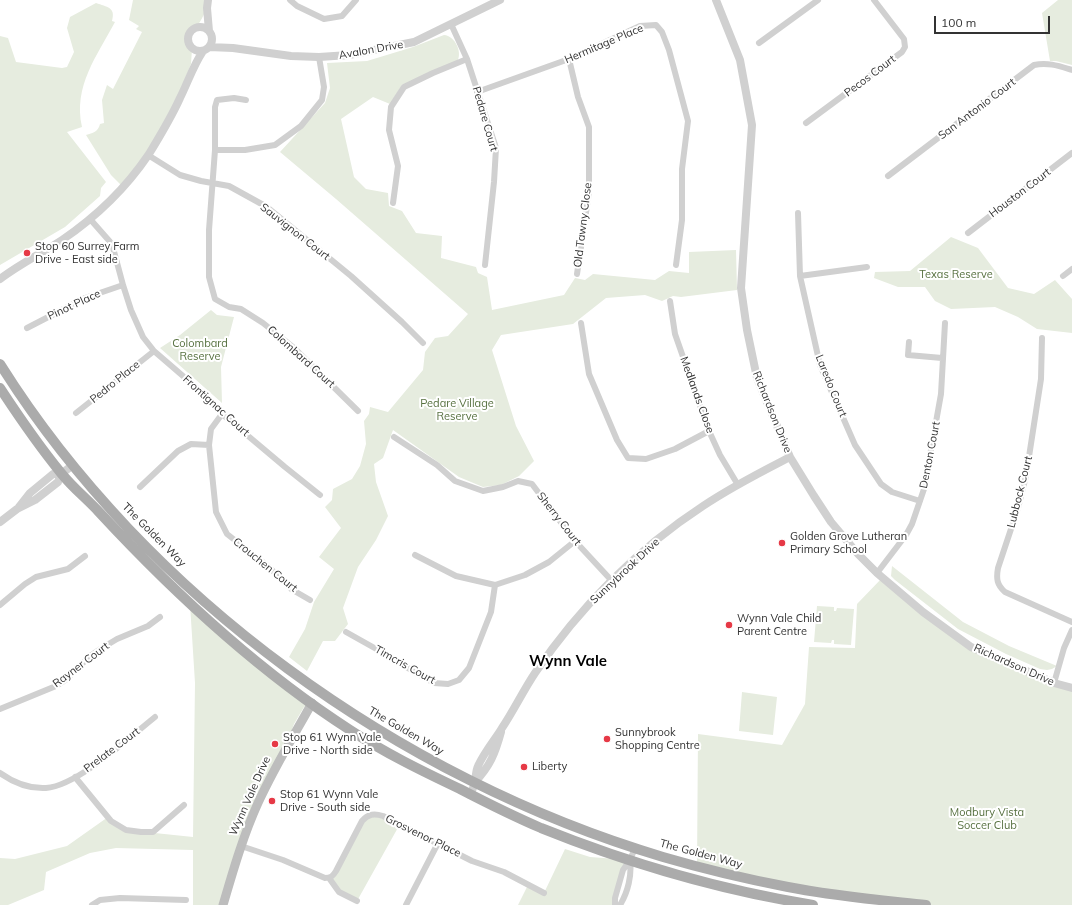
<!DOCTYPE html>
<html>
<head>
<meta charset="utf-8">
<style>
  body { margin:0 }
  #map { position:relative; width:1072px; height:905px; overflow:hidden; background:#fff; font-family:Mulish,sans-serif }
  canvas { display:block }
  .scale { position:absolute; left:934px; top:16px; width:116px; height:18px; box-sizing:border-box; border:2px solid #333; border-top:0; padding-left:5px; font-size:12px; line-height:14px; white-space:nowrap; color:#333; -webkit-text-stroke:3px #fff; paint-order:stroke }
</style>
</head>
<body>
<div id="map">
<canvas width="1072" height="905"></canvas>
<div class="scale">100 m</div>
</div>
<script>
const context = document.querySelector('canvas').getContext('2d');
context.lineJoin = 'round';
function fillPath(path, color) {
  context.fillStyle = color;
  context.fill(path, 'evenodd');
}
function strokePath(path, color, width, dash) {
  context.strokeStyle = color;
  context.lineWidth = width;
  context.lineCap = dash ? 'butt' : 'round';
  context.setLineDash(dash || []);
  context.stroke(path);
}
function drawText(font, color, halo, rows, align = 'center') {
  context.font = font + ' Mulish,sans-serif';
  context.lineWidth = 4;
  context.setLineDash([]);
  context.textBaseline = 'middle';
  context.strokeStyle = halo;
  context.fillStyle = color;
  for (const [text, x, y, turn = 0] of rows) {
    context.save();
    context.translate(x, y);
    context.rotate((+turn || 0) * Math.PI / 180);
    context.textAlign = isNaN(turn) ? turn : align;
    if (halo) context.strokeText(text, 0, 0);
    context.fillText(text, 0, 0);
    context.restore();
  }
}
fillPath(new Path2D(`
  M133,0H208C207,9 202,21 195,28C193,31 190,31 188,35C186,40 189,45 192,49L191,64L167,123L123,187L111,175L86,135C93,133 98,132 100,124L104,123L102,100L107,85L113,89L142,32L136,29L139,26L129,20Z
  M1058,0H1072V65L1056,61H1050L1042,13Z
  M96,3C107,7 116,7 112,21L115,22C97,56 73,86 82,127L67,132L106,182L101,188L100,196L65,227L0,265V36L8,38L16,62L62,68L67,67L74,52L67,28L70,17Z
  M444,35C455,36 463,52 457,62L402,85L390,104L373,97L341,119L354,177L366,189L388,193L389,206L402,211L416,233L442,236L441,258L476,267L478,273L487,277L492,310L564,295L575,278L585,280L593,274L655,280L669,271L689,273V252L736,250L737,290L681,297L673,296L662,301L645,295L606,298L573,324L501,335L492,350L516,426L534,461L519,476L501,485L483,487L459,477L393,430L383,458L374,464L376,482L388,516L376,540L358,567L343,608L348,624L335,641H323L307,671L289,657L305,629L314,602L334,569L319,557L341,528L325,507L332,500L333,489L352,479L360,466L366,444L364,421L369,414L370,407L388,412L423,370L425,352L435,338L448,336L468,314L336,199L280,152L325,103L330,88L327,63L367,61L413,47Z
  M951,237L978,248L1008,288L1034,294L1055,280L1072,299V333L1037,329L1018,317L995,307L951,309L935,301L925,287H898L874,278L875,272L910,271Z
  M211,310L217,315L234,317L221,367L222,403L160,348L180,335Z
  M892,566L963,622L1009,646L1057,666L1052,669L1047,670L1040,669L1006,654L958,629L895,580L891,576Z
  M882,578L971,647L1072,688V905H919L877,900L697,866L698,734L782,745L805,704L809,647L855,648L857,604Z
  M190,604L312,703L304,707L294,724L285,749L257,805L224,905H193V850L116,848L90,853L46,872L44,890L8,905H0V858L15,859L67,846L108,817L126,830L193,837L195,683Z
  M817,606L834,607V611H836L837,608L854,609L851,645L834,644V640H832L831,643L814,642Z
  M742,692L777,697L773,735L739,731Z
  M371,814L400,824L357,901L337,890L329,878L362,821Z
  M565,849L590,857L630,860L623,870L615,905H518L528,885L544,893Z`), '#e6ecdf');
strokePath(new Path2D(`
  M290,0L297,6L324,19L342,16L356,0
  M451,24L467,59L496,148L494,182L485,265
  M759,43L818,0
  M569,59L578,97L589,127V192L577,274
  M477,92L569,59L640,26L656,25L662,32L669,50L688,121L682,169V220L676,265
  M246,100L234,98L217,100L215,107V150L209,230V277L215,299L229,307L241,309L263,323L293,347L358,411
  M806,123L902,52L905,47L904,39L874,0
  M215,150H245L275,145L301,126L322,100L324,87L319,57
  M148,155L180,175L201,181L229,186L267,207L351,276L402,322L423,343
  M888,176L1034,65C1048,62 1059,66 1072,70
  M393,203L398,166L389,130L391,107L404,87L433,73L467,59
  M798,213L800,276L820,365L855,445L881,484L892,492L920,501
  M90,219L112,244L123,285L131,310L143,337L154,351L205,395L222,414L285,467L320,495
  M968,233L1072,153
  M800,276L867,267
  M1063,276L1072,269
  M670,301L675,334L709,431L720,455L738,485
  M581,323L589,374L617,440L628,458L646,459L675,449L709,431
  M27,328L85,298L123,285
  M1042,338L1041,379L1026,476L1018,508L998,568C996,579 997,585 1005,592L1072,622
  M909,342L908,355L942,358
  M76,413L154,351
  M222,414L211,429L209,445L216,512L227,534L269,567L291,589L310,600
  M394,437L437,465L455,481L483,491L503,487L518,481L532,484L575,541L612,581
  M140,487L178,451L191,444L209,445
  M415,555L456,576L495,585L525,575L549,562L575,541
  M877,573L906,535L912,524L924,489L941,394L945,323
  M0,605L25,584L36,577L68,569L85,556
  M346,632L387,655L416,673L434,683L448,684L459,680L469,668L491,612L495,585
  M1054,683L1064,648L1072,630
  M0,709L56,686L67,679L90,656L102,648L117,639L148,626L160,617
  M0,773C14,783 28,789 46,788C77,786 130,737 155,717
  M75,777L111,821L126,830L141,832H153L184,805
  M241,846L283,860L325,878C331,878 333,876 336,871L362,821C368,814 374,813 383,816L472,861L504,872L544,893
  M329,878L339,892L357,901
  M92,905L100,900L120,898L186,900
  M406,905L438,843
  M615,905V898L623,870L630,860L635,848
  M620,905C628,892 632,875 630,860`), '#d0d0d0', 6);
strokePath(new Path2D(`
  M208,0L207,8L209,31
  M716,0L740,60L752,125L741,288L747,330L757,378L790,457L814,496L831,522L858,554L877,573L923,612L971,647L1054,683L1072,688
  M188 39a12 12 0 1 1 24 0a12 12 0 1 1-24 0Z
  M209,47L233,48L291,56L319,57L349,55L414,42L500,0
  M0,279C20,264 42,253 62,240C96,217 126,188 149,154C160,136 171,118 180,98C188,82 193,66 203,51
  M19,507L30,493L53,474H61
  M0,522L17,509L35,500L58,482L61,474L73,465
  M475,782C490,766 495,754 501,732
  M470,795C472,790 475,785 475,781C476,776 476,770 478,766C485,751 494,741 502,728C514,710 523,691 535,673C579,608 637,549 703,506C731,487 761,472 790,457`), '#d0d0d0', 8);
strokePath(new Path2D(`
  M223,905C233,871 243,836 258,803C274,768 293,737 312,703`), '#bdbdbd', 9);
strokePath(new Path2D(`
  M0,364C146,597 400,779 663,857C704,869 746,879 788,887C833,896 880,900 926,905
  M0,388C19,417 39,446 61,473C72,487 87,499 99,512C174,593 257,670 350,730C385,753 422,771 460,789C487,803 513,816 541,828C628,863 720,890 813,905`), '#ababab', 10);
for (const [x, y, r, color] of [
  [27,253,4,"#e63946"],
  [782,543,4,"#e63946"],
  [729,625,4,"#e63946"],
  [607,739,4,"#e63946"],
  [275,744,4,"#e63946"],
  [524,767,4,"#e63946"],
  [272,801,4,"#e63946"]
]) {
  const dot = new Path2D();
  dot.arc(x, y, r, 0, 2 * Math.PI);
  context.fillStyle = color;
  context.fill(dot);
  strokePath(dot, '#fff', 1.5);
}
drawText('11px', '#333', '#fff', [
  ["Hermitage Place",604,44,-23],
  ["Avalon Drive",371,50,-10],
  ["Pecos Court",870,76,-37],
  ["San Antonio Court",977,109,-37],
  ["Pedare Court",485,119,74],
  ["Houston Court",1020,193,-37],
  ["Old Tawny Close",583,225,-83],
  ["Sauvignon Court",295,232,38],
  ["Pinot Place",74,305,-25],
  ["Colombard Court",301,357,42],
  ["Pedro Place",115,382,-39],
  ["Laredo Court",831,386,68],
  ["Medlands Close",697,395,70],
  ["Frontignac Court",216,406,42],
  ["Richardson Drive",772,412,68],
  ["Denton Court",930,455,-79],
  ["Lubbock Court",1020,492,-76],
  ["Sherry Court",559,519,52],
  ["The Golden Way",154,535,45],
  ["Crouchen Court",265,565,39],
  ["Sunnybrook Drive",625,571,-43],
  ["Rayner Court",81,665,-37],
  ["Timcris Court",405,665,29],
  ["Richardson Drive",1014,665,24],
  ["The Golden Way",406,731,30],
  ["Prelate Court",112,750,-37],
  ["Wynn Vale Drive",250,796,-66],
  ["Grosvenor Place",423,836,26],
  ["The Golden Way",701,854,15]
]);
drawText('11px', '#333', '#fff', [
  ["Stop 60 Surrey Farm",35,247],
  ["Drive - East side",35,260],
  ["Golden Grove Lutheran",790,537],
  ["Primary School",790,550],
  ["Wynn Vale Child",737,619],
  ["Parent Centre",737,632],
  ["Sunnybrook",615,733],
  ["Shopping Centre",615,746],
  ["Stop 61 Wynn Vale",283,738],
  ["Drive - North side",283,751],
  ["Liberty",532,767],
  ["Stop 61 Wynn Vale",280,795],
  ["Drive - South side",280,808]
], 'left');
drawText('11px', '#56703f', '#fff', [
  ["Texas Reserve",956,275],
  ["Colombard",200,344],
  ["Reserve",200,357],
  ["Pedare Village",457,404],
  ["Reserve",457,417],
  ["Modbury Vista",987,813],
  ["Soccer Club",987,826]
]);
drawText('bold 15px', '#000', '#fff', [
  ["Wynn Vale",568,661]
]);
</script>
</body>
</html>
